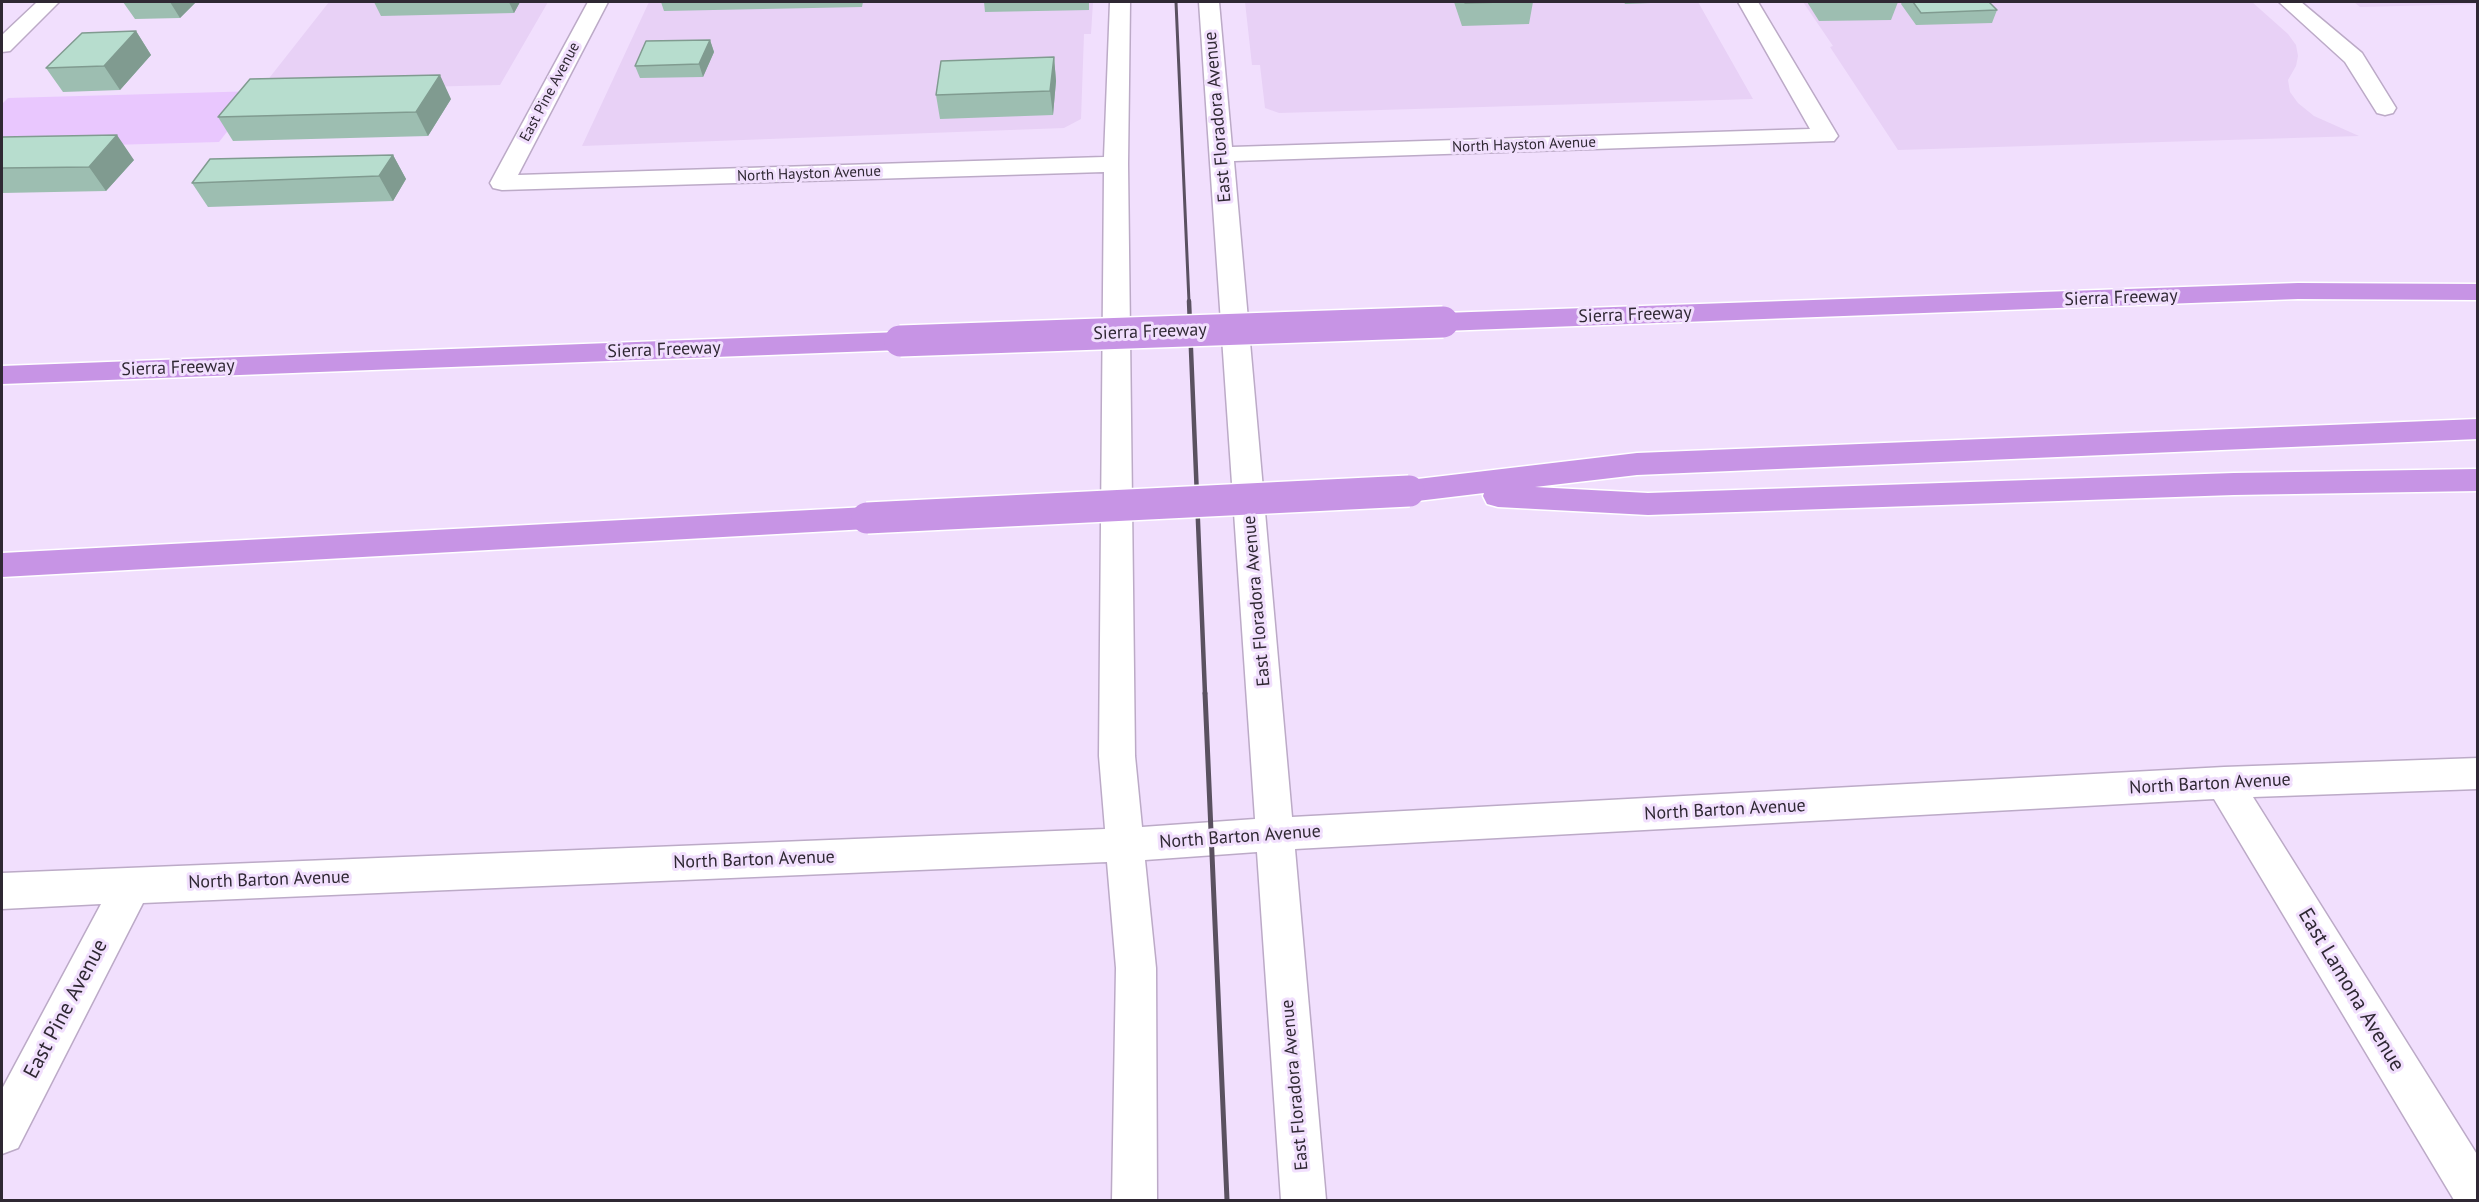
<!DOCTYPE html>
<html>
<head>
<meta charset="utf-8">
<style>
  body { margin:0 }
  #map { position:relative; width:2479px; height:1202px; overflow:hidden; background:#f1dffd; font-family:"PT Sans",sans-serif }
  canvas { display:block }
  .frame { position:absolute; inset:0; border:3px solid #2f2833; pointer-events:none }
</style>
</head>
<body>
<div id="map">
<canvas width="2479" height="1202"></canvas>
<div class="frame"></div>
</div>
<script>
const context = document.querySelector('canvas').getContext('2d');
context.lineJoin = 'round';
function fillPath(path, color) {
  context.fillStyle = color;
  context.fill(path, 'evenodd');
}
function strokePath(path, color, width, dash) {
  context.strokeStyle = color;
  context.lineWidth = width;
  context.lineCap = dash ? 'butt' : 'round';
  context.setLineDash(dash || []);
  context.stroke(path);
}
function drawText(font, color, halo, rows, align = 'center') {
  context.font = font + ' "PT Sans",sans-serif';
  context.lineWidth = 6;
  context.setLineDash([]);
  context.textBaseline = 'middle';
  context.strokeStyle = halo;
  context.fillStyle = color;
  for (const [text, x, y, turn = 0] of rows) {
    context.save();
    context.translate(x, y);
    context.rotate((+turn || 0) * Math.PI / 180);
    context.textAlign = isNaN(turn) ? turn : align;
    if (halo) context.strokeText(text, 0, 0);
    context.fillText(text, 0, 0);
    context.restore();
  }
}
fillPath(new Path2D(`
  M329,2H548L500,85L259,91Z
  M649,2H1093L1091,34H1084L1081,119L1064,128L582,146Z
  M1245,2H1698L1753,99L1279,113L1265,108L1260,65H1252Z
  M1803,2H2252L2288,34L2296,45L2298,56L2296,66L2288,80L2290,92L2298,103L2314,116L2359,136L1898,150L1830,47L1833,46Z
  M2354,2H2477L2478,4L2360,7Z`), '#e8d1f6');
fillPath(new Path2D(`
  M259,91L219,142L2,148V104L8,98Z`), '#e9c7fe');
const minor = new Path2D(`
  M37,2H59L10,51L2,52V35Z
  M588,2H608L518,175L1104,157L1110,2H1130L1128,164L1135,756L1142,827L1255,819L1199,2H1219L1232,147L1810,129L1738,2H1758L1838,136L1834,141L1234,161L1292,817L2224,767L2478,758V789L2253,797L2478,1156V1200H2454L2214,799L1295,849L1326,1200H1281L1257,852L1145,860L1156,968L1157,1200H1112L1116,968L1107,862L143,903L18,1148L2,1154V1089L101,904L2,909V873L1105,829L1099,756L1104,172L502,190L493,188L490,183Z
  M2279,2H2301L2362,53L2396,108L2393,113L2385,115L2377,113L2345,62Z`);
const motorway = new Path2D(`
  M2298,283L2478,284V300L2298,299L1443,331L1433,328L1429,322L1433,316L1443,313Z
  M900,332L910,335L914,341L910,347L900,350L2,384V366Z
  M2478,419V439L1637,475L1535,487L1648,493L2234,473L2478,469V491L2234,495L1648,515L1498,507L1487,504L1483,496L1484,493L1409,502L1398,499L1394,491L1398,483L1409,480L1637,453Z
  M867,507L878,510L883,518L878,526L867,529L2,577V553Z`);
strokePath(minor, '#bcaac7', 3);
strokePath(motorway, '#fff', 3);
fillPath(minor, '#fff');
fillPath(motorway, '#c794e5');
strokePath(new Path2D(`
  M1176,2L1189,302`), '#5a5160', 3);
strokePath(new Path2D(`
  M1189,301L1205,694`), '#5a5160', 4.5);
strokePath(new Path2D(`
  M1205,693L1227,1200`), '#5a5160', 5);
const motorwayBridge = new Path2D(`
  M900,341L1443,322
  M867,518L1409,491`);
strokePath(motorwayBridge, '#fff', 34, []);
strokePath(motorwayBridge, '#c794e5', 31);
fillPath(new Path2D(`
  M123,2H196L180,18L135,19Z
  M374,2H520L514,13L381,16Z
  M661,2H863L862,7L664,11Z
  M984,2H1089V10L985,12Z
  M1454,2H1533L1529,24L1462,26Z
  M1624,2H1676L1625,4Z
  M1807,2H1898L1891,20L1819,21Z
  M1902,2H1989L1997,10L1992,23L1916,25L1901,4Z
  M136,31L151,55L120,90L63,92L46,68Z
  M710,40L714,52L703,77L640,78L635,66Z
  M1054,57L1056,81L1053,115L940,119L936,95Z
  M451,99L428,136L233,141L218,117Z
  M2,137L134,160L106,191L2,193Z
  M393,155L406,179L393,201L208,207L192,183Z`), '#9dbeb1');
fillPath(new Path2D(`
  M170,2H196L180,18Z
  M509,2H520L514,13Z
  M136,31L151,55L120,90L104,66Z
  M710,40L714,52L703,77L699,64Z
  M1054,57L1056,81L1053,115L1050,91Z
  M440,75L451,99L428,136L416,112Z
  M117,135L134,160L106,191L89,167Z
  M393,155L406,179L393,201L379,176Z`), '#809b90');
const building = new Path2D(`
  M1465,2H1503L1465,3Z
  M1913,2H1989L1997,10L1921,13Z
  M136,31L104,66L46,68L82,33Z
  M710,40L699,64L635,66L646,41Z
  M1054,57L1050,91L936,95L941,61Z
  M440,75L416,112L218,117L250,79Z
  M117,135L89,167L2,168V137Z
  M393,155L379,176L192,183L210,159Z`);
fillPath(building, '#b7ddce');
strokePath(building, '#809b90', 1.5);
drawText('15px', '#2f2833', '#f1dffd', [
  ["East Pine Avenue",550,92,-62],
  ["North Hayston Avenue",1524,145,-2],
  ["North Hayston Avenue",809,174,-2]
]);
drawText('18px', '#2f2833', '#f1dffd', [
  ["East Floradora Avenue",1218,117,-95],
  ["Sierra Freeway",2121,298,-2],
  ["Sierra Freeway",1635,315,-2],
  ["Sierra Freeway",1150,332,-2],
  ["Sierra Freeway",664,350,-2],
  ["Sierra Freeway",178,368,-2],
  ["East Floradora Avenue",1257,601,-95],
  ["North Barton Avenue",2210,784,-3],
  ["North Barton Avenue",1725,810,-3],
  ["North Barton Avenue",1240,837,-4],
  ["North Barton Avenue",754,860,-2],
  ["North Barton Avenue",269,880,-2],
  ["East Floradora Avenue",1295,1085,-95]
]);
drawText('21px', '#2f2833', '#f1dffd', [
  ["East Lamona Avenue",2351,990,59],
  ["East Pine Avenue",66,1009,-62]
]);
</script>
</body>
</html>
